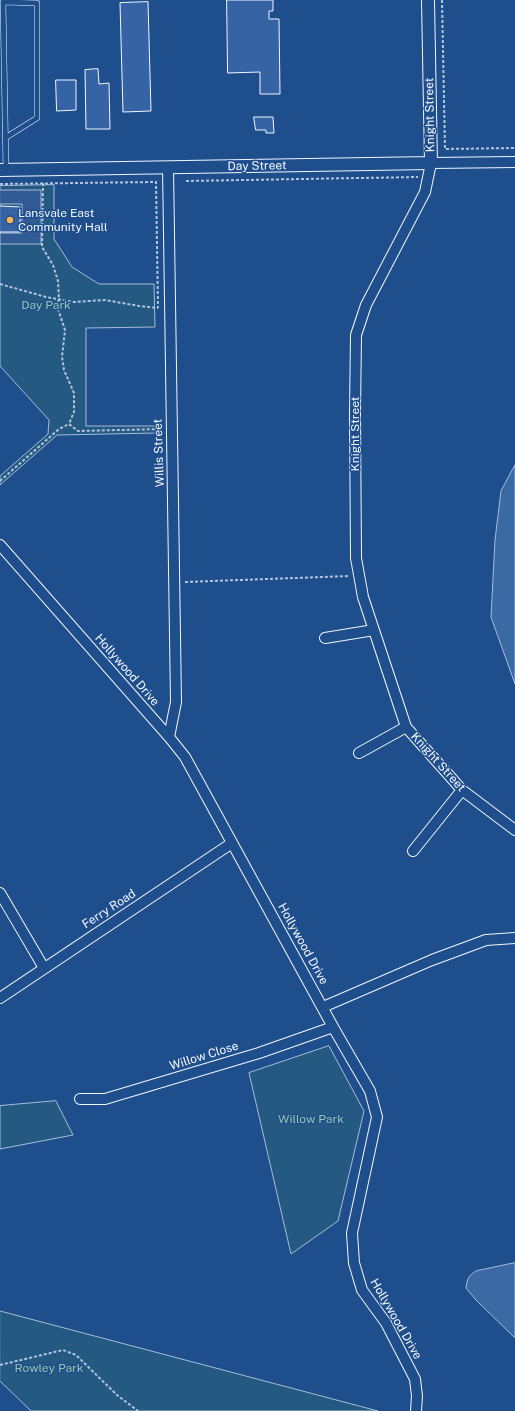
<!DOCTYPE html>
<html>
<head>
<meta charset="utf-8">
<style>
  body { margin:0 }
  canvas { display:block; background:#1f4e8c }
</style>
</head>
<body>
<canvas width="515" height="1411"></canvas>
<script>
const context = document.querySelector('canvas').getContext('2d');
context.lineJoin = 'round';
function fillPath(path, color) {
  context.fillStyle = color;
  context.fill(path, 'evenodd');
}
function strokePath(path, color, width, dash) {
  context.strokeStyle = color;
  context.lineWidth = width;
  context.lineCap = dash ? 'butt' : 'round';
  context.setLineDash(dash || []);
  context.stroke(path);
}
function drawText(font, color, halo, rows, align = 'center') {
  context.font = font + ' "Public Sans",sans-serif';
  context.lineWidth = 3;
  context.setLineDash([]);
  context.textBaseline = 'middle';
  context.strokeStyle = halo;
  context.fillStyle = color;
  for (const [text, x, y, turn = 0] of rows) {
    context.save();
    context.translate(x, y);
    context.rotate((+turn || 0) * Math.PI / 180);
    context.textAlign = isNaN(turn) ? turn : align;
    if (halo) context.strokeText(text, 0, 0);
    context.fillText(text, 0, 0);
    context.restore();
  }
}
const green = new Path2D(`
  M54,185V239L72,267L99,284H154L155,327L86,328V426H155L156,433L57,435L0,485V476L48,434L49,420L0,366V186Z
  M329,1046L364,1111L338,1221L291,1254L249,1073Z
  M56,1101L73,1135L0,1149V1106Z
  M0,1311L378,1411H31L0,1381Z`);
fillPath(green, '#245a82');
strokePath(green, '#a8bbd7', 1);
const parking = new Path2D(`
  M0,190H41V244H0V233H22V204H0Z`);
fillPath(parking, '#305b95');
strokePath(parking, '#a8bbd7', 1);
const water = new Path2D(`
  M515,465V684L491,617L495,540L501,491Z
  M515,1263V1338L476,1300L466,1288C467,1279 469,1275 476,1271Z`);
fillPath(water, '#3b69a3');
strokePath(water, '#a8bbd7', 1);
const building = new Path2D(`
  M227,0H273V11H269V19H279L280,94H260V72L228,73Z
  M148,2L151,111L123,112L120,3Z
  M98,69L99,84L109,83L110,129H86L85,70Z
  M56,80H76V110L57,111Z
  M254,117H273L274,133H266V130H256Z
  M0,206L20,207V232H0Z`);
fillPath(building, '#3563a3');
strokePath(building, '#f2f6ff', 1);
const service = new Path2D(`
  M5,138L37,118V3L3,2L6,170`);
const minor = new Path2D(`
  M515,162L431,163L425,192L366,305L356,335L355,413L356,558L363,597L406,727L462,790L515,830
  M168,167L176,702L169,737
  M0,545L169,737L185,757L333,1027L370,1091L377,1117L352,1233L354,1263L362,1290L386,1323L415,1379L417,1396L416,1411
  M325,638L374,630
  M359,753L406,727
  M413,851L462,790
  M0,893L44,968
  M0,998L232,843
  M323,1007L432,960L486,940L515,938
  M80,1099H105L259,1053L333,1027`);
const tertiary = new Path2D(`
  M0,170L431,163L428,0`);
strokePath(service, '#f2f6ff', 6);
strokePath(minor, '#f2f6ff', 12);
strokePath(tertiary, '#f2f6ff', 14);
strokePath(new Path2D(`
  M442,0L445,149L515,148
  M186,181L418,177
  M43,183L42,247L53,265L58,281L59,299L57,306L65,330L62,357L64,370L74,393V412L69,424
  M0,184L156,182L158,308
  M0,284L46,297L74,302L105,300L139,306L158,308
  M0,481L59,429L69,424L78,431L162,429
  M185,582L350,576
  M0,1365L63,1350L76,1355L117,1395L138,1411`), '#b3c4dc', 2, [3, 2]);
strokePath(service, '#1f4e8c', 5);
strokePath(minor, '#1f4e8c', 10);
strokePath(tertiary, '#1f4e8c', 12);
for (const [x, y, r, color] of [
  [10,220,4,"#ffb74d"]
]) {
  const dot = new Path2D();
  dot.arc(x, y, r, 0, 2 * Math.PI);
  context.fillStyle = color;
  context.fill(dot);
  strokePath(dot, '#1f4e8c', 1.5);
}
drawText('12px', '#f2f6ff', '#1f4e8c', [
  ["Knight Street",430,115,-91],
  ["Day Street",257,166,-1],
  ["Knight Street",355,434,-90],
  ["Willis Street",159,453,-92],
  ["Hollywood Drive",127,670,49],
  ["Knight Street",438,762,48],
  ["Ferry Road",109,909,-33],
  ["Hollywood Drive",303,944,61],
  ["Willow Close",204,1056,-17],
  ["Hollywood Drive",396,1319,60]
]);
drawText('12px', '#f2f6ff', '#1f4e8c', [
  ["Lansvale East",18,213],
  ["Community Hall",18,227]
], 'left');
drawText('12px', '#97c8a6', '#1f4e8c', [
  ["Day Park",46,305],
  ["Willow Park",311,1119],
  ["Rowley Park",49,1368]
]);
</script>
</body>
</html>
